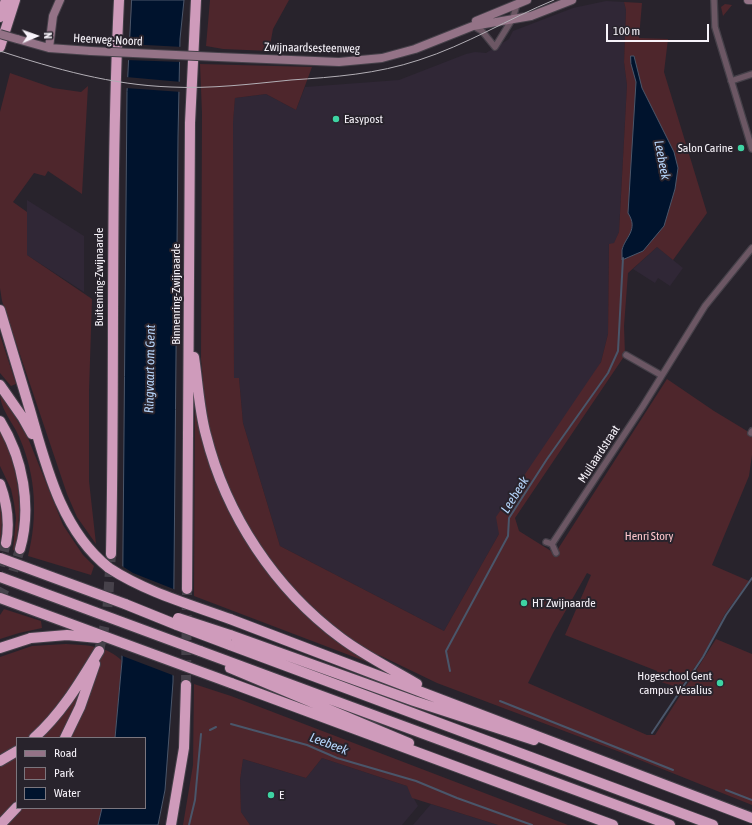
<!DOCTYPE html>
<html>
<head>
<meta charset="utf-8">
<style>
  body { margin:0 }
  #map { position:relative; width:752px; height:825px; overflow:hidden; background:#28232c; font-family:"Asap Condensed",sans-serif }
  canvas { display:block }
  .legend { position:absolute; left:16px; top:737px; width:130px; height:72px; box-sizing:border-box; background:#28232c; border:1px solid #7b767e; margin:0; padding:5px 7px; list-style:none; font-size:12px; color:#f7f3fa }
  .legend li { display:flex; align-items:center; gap:8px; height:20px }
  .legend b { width:20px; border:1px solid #7b767e }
  .north { position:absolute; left:16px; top:16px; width:40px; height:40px; -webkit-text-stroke:3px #28232c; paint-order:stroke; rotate:88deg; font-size:11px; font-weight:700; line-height:16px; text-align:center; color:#f7f3fa }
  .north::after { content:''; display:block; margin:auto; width:14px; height:18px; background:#f7f3fa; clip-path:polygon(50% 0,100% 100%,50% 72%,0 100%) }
  .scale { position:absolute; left:606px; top:24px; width:103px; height:18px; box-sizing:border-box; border:2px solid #f7f3fa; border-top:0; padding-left:5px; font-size:12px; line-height:14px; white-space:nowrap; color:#f7f3fa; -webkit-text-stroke:3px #28232c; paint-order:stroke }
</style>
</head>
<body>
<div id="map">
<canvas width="752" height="825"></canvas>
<ul class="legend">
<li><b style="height:5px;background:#947387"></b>Road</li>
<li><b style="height:11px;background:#4e262c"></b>Park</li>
<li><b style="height:11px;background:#00132d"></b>Water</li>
</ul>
<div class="north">N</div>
<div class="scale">100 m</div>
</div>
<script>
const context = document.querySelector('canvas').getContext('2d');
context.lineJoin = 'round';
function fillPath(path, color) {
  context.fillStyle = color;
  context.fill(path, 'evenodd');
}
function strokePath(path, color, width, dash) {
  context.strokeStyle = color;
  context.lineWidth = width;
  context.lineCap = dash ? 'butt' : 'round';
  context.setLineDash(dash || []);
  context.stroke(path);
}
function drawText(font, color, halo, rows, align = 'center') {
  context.font = font + ' "Asap Condensed",sans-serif';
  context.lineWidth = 4;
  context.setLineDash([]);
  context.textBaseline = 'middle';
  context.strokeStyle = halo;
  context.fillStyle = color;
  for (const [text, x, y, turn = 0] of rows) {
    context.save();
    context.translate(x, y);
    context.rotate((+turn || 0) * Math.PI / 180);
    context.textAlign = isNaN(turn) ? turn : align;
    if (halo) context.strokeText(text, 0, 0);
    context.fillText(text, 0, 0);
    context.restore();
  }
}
fillPath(new Path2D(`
  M606,1L624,2L626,10L624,62L627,85L619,232L614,244H609L608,334L601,362L499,534L444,631L280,546L243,423L239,379L234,378L232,130L235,98L266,94L296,110L305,87L399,80L466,54L475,52L486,53L509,39L513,31L573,8Z
  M27,200L84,236V292L27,255Z
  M657,247L683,268L670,286L658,278L655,283L633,269Z
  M322,758L407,786L418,806L402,825H250L241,812L240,780L243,759L306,778Z
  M431,804L498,825H413Z`), '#302736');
fillPath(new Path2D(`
  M210,0H289L273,29L269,51L223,49L206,46Z
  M624,2L642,3L639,38L668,39L664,72L707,213L673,260L657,247L628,273L624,326L625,355L515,518L519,531L559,556L558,549L667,379L714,411L752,434V455L749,476L712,565L749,581L725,614L702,657L680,688L658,681L657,671L565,635L591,575L587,573L553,633L528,683L647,735H655L716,639L752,654V805L620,752L437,683L379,655L370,663L194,596L195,393L203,380L201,359L202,113L200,64L312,67L296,110L266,94L235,98L233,122L234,378H239L243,423L280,546L444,631L499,534L496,517L601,362L608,334L609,244L614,243L619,232L627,85L624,62L626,10Z
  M725,4L732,5L723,16L721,7Z
  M10,73L53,88L81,92L88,86L82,194L48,171L45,176L34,173L13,202L27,212V255L92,299L89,391V481L96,544L77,517L67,494L2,301L0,288V112Z
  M0,335L16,384L11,386L0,373Z
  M0,393L28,438L63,525L83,555L94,566L91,575L28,556C38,517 36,476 20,439C14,423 0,410 0,393Z
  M0,430C20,472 23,506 15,551L13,550L16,518L14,503L11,489L0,466Z
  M0,504L2,522L0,546Z
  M4,609L41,621L42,628L19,633L0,639V615Z
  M66,644C87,645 108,646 122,661L115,738H17V808H102L98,825H0V657L32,646Z
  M194,684L231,696L568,825H498L412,798L407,786L322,758L306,778L243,759L240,780L241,812L250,825H183L193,765Z`), '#4e262c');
const water = new Path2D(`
  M132,0H184L180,39L178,137L173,682L165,790L158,825H98L102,808H145V738H115L122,661L127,92Z
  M631,56H634L642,88L674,152L678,168L675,189L664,226L643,251L622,260C622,257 622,253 622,250C625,237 639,230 628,213L636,82L631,64Z`);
fillPath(water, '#00132d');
strokePath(water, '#4a566a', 1);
fillPath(new Path2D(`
  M127,44L183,47V62L126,60Z
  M126,77L182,82V92L125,88Z
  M122,566L133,573L176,590L175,676L120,655Z`), '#28232c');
strokePath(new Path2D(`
  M450,671L446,651L508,536L509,518L547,459L608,373L618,351L623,258
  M500,701L673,770
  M231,724L307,745L337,758L416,781L457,798L532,825
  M210,730L216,727
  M652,733L703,657L726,615L752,578
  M726,790L752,800
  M189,825L195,800L201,734`), '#4a566a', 2);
strokePath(new Path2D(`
  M0,566L6,543
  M0,598L12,575L20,549
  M99,651L107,615L111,554
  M186,685L187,589`), '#47424b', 10, [10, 5]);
const street = new Path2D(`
  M714,0L715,27L752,149
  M475,27L482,31L495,47L513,18L517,4
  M731,81L752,74
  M626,355L661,375
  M751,433L752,431
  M546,542L552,544
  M556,553L552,544L643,406L705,306L752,248`);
const secondary = new Path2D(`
  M748,0H752
  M476,21L527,0
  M17,39L49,48L91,51
  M49,48L53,16L60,0
  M218,57L339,62L382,58L415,49L473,26L531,16L572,0`);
const highway = new Path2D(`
  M0,17L6,0
  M0,47L15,0
  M0,310C10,344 20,377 30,410C46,466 61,530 109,568
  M194,357C198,383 199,410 206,435C226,515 275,589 341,638C365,656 392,669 417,684
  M0,385L23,418L32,434
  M0,421C23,458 32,507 20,549
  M0,484C7,503 10,523 6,543
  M111,554C115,369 110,185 119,0
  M187,589L190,123L196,0
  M125,604L177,625
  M230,619C405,684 578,753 752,818
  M230,635L414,701L534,740
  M230,645L713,825
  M0,648L31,638
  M200,651L670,825
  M230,668L409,743
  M231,683L613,825
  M34,738C62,713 80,682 99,651
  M65,738L80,707L95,664
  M0,761L17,751
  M0,825L17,807
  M171,825L184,748L186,685`);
strokePath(street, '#454049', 8);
strokePath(secondary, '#454049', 10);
strokePath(highway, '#454049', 12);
strokePath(street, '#6c5764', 5.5);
strokePath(secondary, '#947387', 8);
strokePath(highway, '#cf9bbb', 10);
strokePath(new Path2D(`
  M0,51C55,69 112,85 171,87C211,89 251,84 291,80C335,77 377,74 419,60C466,45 508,19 554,0`), '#b3afb6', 1);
const secondaryBridge = new Path2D(`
  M0,34L17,39
  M91,51L218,57`);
const highwayBridge = new Path2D(`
  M0,558L125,604
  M109,568C146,592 189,604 230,619
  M0,577L200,651
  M0,598L231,683
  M178,618L230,635
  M177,625L230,645
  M31,638L67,635L98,638`);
strokePath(secondaryBridge, '#454049', 10, []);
strokePath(highwayBridge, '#454049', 12, []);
strokePath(secondaryBridge, '#947387', 8);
strokePath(highwayBridge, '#cf9bbb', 10);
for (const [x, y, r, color] of [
  [336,119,4,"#3ed4a3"],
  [741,148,4,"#3ed4a3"],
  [524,603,4,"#3ed4a3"],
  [720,683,4,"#3ed4a3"],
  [271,795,4,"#3ed4a3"]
]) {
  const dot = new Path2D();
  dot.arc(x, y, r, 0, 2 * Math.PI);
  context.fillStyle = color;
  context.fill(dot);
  strokePath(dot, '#28232c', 1.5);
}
drawText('12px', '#f7f3fa', '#28232c', [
  ["Heerweg-Noord",108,40,3],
  ["Zwijnaardsesteenweg",312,48,1],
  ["Buitenring-Zwijnaarde",99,277,-90],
  ["Binnenring-Zwijnaarde",176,294,-90],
  ["Muilaardstraat",599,454,-57]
]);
drawText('12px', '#f7f3fa', '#28232c', [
  ["Easypost",344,119],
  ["Salon Carine",733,148,"right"],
  ["HT Zwijnaarde",532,603],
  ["Hogeschool Gent",712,676,"right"],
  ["campus Vesalius",712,690,"right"],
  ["E",279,795]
], 'left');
drawText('12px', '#fcc5cb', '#28232c', [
  ["Henri Story",649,536]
]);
drawText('italic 13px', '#b6d5fb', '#28232c', [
  ["Leebeek",662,160,79],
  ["Ringvaart om Gent",150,369,-89],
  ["Leebeek",515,495,-58],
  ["Leebeek",329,744,21]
]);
</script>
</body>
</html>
